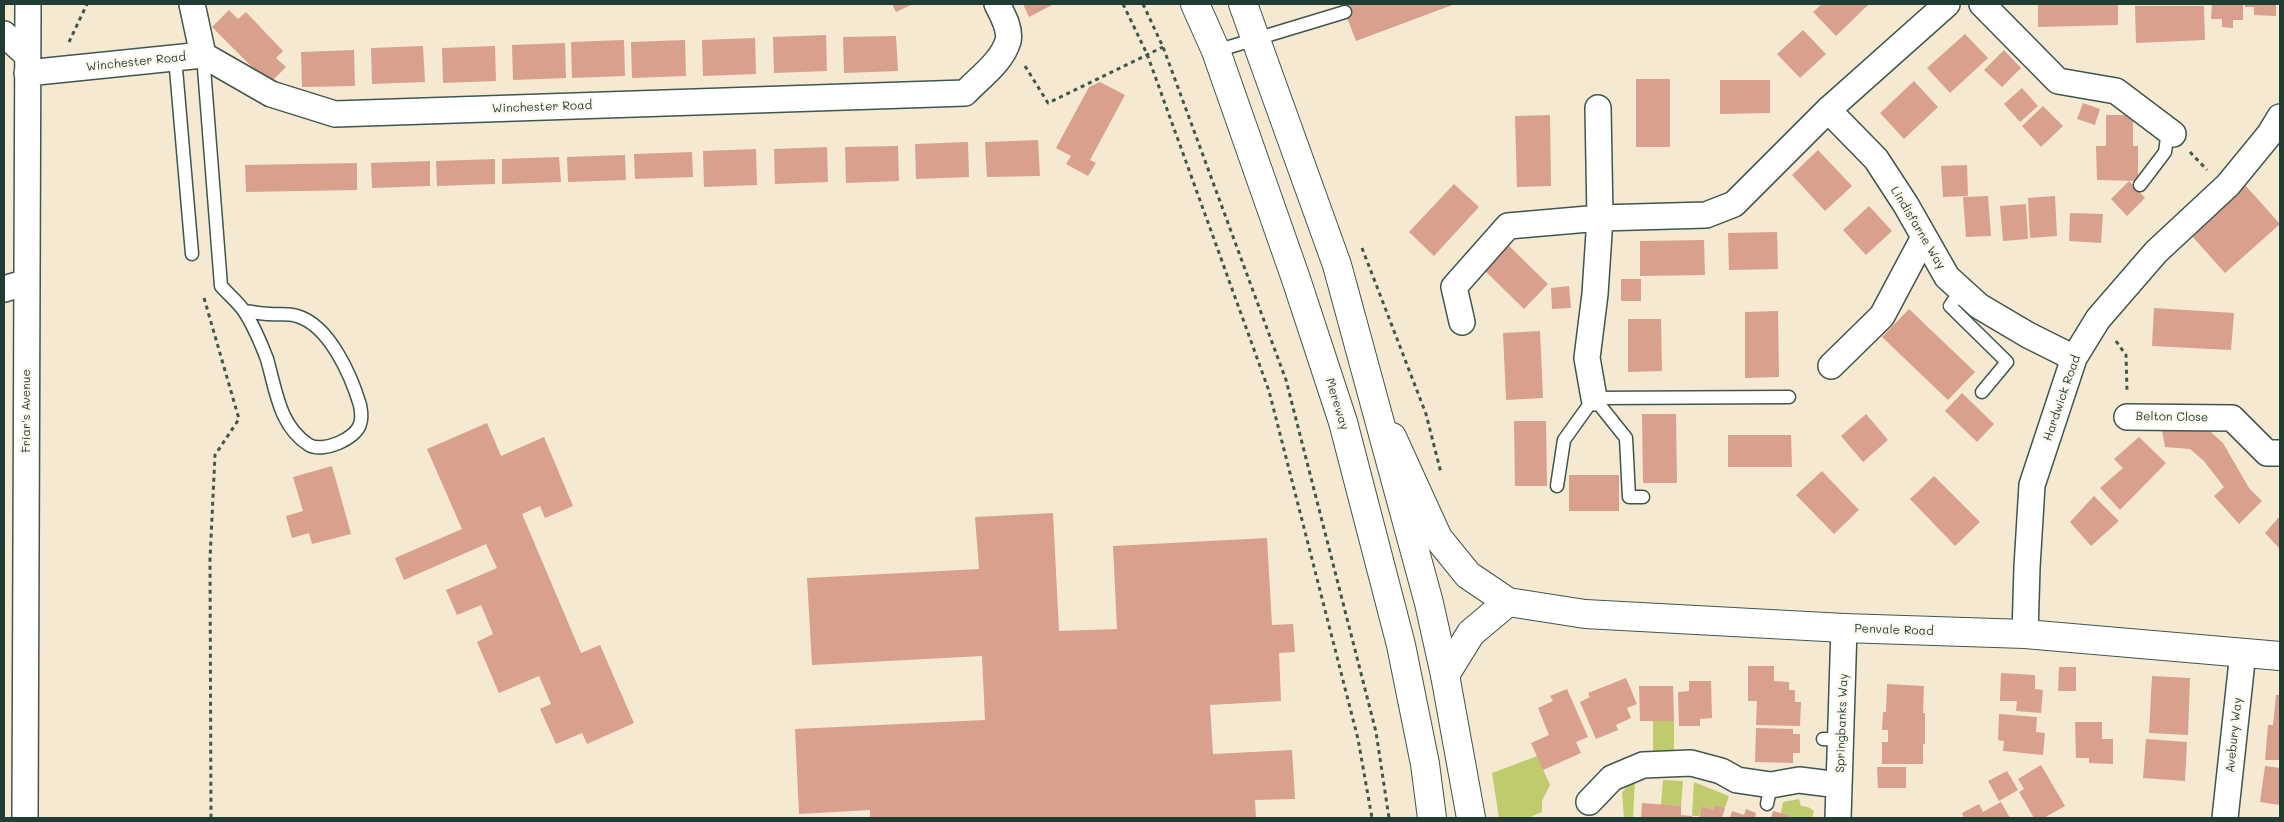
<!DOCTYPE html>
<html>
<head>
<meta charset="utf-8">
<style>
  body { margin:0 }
  #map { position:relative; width:2284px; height:822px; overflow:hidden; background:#f5e9d2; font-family:Mali,sans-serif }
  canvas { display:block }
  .frame { position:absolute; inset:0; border:5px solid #1f3d34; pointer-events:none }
</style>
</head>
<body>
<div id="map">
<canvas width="2284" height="822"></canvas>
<div class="frame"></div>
</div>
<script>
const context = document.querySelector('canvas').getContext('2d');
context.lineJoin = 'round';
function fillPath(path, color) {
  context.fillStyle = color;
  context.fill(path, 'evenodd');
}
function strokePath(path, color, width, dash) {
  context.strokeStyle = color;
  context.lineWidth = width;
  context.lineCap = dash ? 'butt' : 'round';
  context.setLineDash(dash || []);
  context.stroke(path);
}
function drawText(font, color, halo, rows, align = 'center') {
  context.font = font + ' Mali,sans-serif';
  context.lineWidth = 4.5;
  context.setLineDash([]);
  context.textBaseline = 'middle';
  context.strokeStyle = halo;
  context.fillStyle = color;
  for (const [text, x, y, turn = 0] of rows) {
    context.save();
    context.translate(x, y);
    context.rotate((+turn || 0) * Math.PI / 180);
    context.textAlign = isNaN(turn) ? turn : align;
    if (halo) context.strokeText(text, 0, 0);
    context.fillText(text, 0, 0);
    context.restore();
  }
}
fillPath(new Path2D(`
  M1653,721H1674V751H1653Z
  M1537,756L1550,785L1542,801V812L1528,818H1499L1492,773Z
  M1635,779L1633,818H1624L1622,792Z
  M1663,780L1683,781L1681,806L1661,805Z
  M1694,782L1729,796L1725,808L1715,805L1713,810L1703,806L1699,816H1692Z
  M1799,799L1801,806L1808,807L1814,811L1812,818H1788V815L1781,813L1783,802Z`), '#bfcb6d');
fillPath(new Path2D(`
  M892,4H913L896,12Z
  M1023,4H1054L1029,17Z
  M1342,4H1455L1356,41Z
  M1822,4H1869L1836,36L1813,12Z
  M2038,4H2118V25L2038,27Z
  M2212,4H2243V20H2233V28L2222,27V19H2211Z
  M2245,4H2276V16L2254,15V7H2245Z
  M2135,6H2204L2205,40L2136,43Z
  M229,10L238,19L246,12L283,51L276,58L286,67L269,84L212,27Z
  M1803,30L1826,54L1800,78L1777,54Z
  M1965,34L1988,58L1950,93L1927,68Z
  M826,35L827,71L774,73L773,37Z
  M896,36L898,71L844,73L843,37Z
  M755,38L756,74L703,76L702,40Z
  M624,40L625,76L572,78L571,42Z
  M685,40L686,76L632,78L631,42Z
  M565,43L566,78L513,80L512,45Z
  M423,46L425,82L372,84L371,48Z
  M495,46L496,81L443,83L442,48Z
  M354,50L355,86L302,87L301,52Z
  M2004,50L2021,68L2002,87L1984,70Z
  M1636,79H1670V147H1636Z
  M1720,80H1770V113L1720,114Z
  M1914,81L1938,107L1904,139L1880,113Z
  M1100,82L1125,95L1090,160L1096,163L1088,176L1066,164L1071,156L1056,148L1089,87Z
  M2022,88L2038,106L2020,122L2004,104Z
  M2083,103L2100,109L2095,125L2077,119Z
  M2043,106L2063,126L2041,147L2022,126Z
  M1550,115L1551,186L1517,187L1515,116Z
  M2106,115H2133V146H2138V181L2097,180L2096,146H2106Z
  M1038,140L1040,176L987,177L985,142Z
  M968,142L969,177L916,179L915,144Z
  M898,146L899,181L846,183L845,147Z
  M827,147L828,182L775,184L774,149Z
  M756,149L757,185L704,187L703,151Z
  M1818,150L1852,186L1825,211L1792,175Z
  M692,152L693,177L635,179L634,154Z
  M625,155L626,180L568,182L567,157Z
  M559,157L561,182L502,184V159Z
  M495,159V184L437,186L436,161Z
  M430,161V186L372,188L371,163Z
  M357,163V190L246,192L245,165Z
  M1967,165L1968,196L1943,197L1941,166Z
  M2129,181L2145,198L2127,216L2111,199Z
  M1454,184L1479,207L1434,256L1409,232Z
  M2245,185L2280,224L2225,273L2191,235Z
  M1988,196L1991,236L1966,237L1963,197Z
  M2055,196L2057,236L2030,238L2028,198Z
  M2026,204L2028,239L2003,241L2000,206Z
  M1869,206L1892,231L1866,255L1843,230Z
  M2070,213L2103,214L2101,243L2069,241Z
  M1777,232L1778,269L1729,270L1728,233Z
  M1704,240L1705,275L1640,276V241Z
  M1504,241L1548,284L1524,309L1480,266Z
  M1621,279H1641V301H1621Z
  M1569,286L1571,308L1552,309L1551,288Z
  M2154,308L2234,313L2231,350L2152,346Z
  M1909,309L1975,372L1948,400L1882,337Z
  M1778,311L1779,377L1745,378V312Z
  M1628,319H1661L1662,371L1628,372Z
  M1540,331L1543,398L1506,400L1503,333Z
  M1962,393L1994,424L1977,442L1945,411Z
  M1642,414H1676L1677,483H1643Z
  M1866,414L1888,440L1863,462L1841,436Z
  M1514,421H1546L1547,486H1515Z
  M487,423L501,456L544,437L573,506L545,518L540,506L522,514L581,653L600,645L634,723L587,744L582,733L556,744L540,709L551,704L539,676L499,693L477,642L493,634L481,605L457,615L446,590L497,568L486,544L404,580L395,558L462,529L427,449Z
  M2161,425H2203L2223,443L2249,488L2262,501L2239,524L2214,496L2224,487L2204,461L2190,449L2165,447Z
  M1728,435H1791L1792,467H1728Z
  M2139,437L2166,463L2120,510L2100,488L2123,468L2114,459Z
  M332,466L351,534L312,544L309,533L292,538L286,516L303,511L293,477Z
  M1822,471L1859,510L1834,534L1796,495Z
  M1569,475H1619V511H1569Z
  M1934,476L1980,522L1955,546L1910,499Z
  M2094,496L2119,521L2091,546L2070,522Z
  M1053,513L1059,631L1117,629L1113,546L1267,538L1272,625L1293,624L1295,652L1279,653L1281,701L1210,705L1213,754L1292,750L1295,799L1255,800L1256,818H870V810L799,814L795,729L985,720L982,656L812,665L807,578L979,569L975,517Z
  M2280,516V549L2265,533Z
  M1748,666H1774V681L1789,682V690H1795V702H1801L1800,726L1756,725L1757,701H1748Z
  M2059,667H2076V691H2058Z
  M2001,673L2035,675V689L2043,690L2041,713L2016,711L2017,701H2000Z
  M2152,676L2190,678L2188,735L2149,733Z
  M1626,678L1637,704L1627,708L1631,718L1616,725L1618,730L1596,739L1580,702L1590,697L1588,693Z
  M1689,681H1711L1712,718L1700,719V726H1679L1678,692L1689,691Z
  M1887,684L1924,686L1923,713H1925V744H1923V764H1882V742H1888V730H1882L1883,712H1886Z
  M1639,686H1673L1674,721H1640Z
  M1567,689L1588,737L1576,742L1581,753L1543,770L1531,743L1549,735L1538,708L1553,701L1550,696Z
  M2276,695H2280V760H2265L2268,725H2273Z
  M1999,714L2037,717L2036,732L2045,733L2043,755L2003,751L2004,741L1998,740Z
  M2075,722H2102V739H2113V764L2089,763V758H2076Z
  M1756,728L1793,729V734H1800V753H1793V763L1755,762Z
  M2146,739L2187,742L2185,781L2143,778Z
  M2041,765L2065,806L2044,818H2034L2019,792L2024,789L2018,779Z
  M2265,766L2280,768V805L2260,802Z
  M1877,767H1906V788H1878Z
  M2007,771L2018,790L1999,801L1988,781Z
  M2001,802L2010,818H1964L1962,813L1979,804L1983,812Z
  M1642,803L1681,806V815L1692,816V818H1641Z
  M1715,805L1725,808L1722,818H1699L1702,806L1713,810Z
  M1746,809L1756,813L1755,818H1730L1732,811L1744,815Z
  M1773,811L1789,815L1788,818H1771Z`), '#d9a08d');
const service = new Path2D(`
  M1216,51L1345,12
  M203,55L221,286C228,294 238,302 244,311C252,323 262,346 267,359C276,390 279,426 309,445C323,453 356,439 360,424C362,419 361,410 360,405C351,375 329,325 297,316C288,313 279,315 270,314C261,314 253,312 244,311
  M175,57L192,254
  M2140,185L2165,152L2168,131
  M1961,290L1950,306L2007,362L1982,392
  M1594,398L1789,397
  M1594,398L1626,438L1629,497H1643
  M1557,486L1564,440L1594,398
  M1823,739L1842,740
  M1767,804L1771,785`);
const minor = new Path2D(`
  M192,4L203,55
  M1982,4L2058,81L2116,91L2173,134
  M4,34L27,55
  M27,73L203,55L271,94L335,114L965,93C979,78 1002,62 1008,41C1011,29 1002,14 997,4
  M1828,110L1876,159L1906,205L1947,277L1979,306L2028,335L2074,358
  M4,289L27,282
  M1462,322L1454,287L1508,226L1600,218L1706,215L1734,204L1828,110L1947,4
  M1831,366L1882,316L1924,237
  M1594,398L1587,358L1595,294L1600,218L1598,108
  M2127,417L2232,418L2267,453H2280
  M2025,634L2027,567L2032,485L2074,358L2098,319L2156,252L2228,185L2269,135L2280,117
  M1589,802L1612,778L1643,765L1691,763L1721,771L1737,780L1771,785L1799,780L1839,785
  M25,818L28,4
  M1838,818L1844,628
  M2225,818L2243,652`);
const tertiary = new Path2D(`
  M1392,437L1438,538L1468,575L1508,602L1585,614L1844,628L2025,634L2280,656
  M1445,675L1471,633L1508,602`);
const trunk = new Path2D(`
  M1195,4L1216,51L1296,279L1343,422L1401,645L1425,764L1432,818
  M1243,4L1337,265L1429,603L1445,675L1471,818`);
strokePath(service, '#3f574c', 15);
strokePath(minor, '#3f574c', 28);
strokePath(tertiary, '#3f574c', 30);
strokePath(trunk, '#3f574c', 30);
strokePath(new Path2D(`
  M1123,4L1147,54L1269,391L1358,739L1372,818
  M1143,4L1163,47L1286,380L1376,732L1389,818
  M69,42L87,4
  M1025,66L1048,103L1163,47
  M2190,152L2207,170
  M1362,248L1426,414L1441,473
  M204,298L239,419L215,455L210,559L211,818
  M2116,341L2126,355L2127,391`), '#3f574c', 3, [4, 4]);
strokePath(service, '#fff', 12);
strokePath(minor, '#fff', 25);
strokePath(tertiary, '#fff', 28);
strokePath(trunk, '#fff', 28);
drawText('12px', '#1f3d34', '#fbf7ec', [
  ["Winchester Road",136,62,-6],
  ["Winchester Road",542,107,-2],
  ["Lindisfarne Way",1918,228,59],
  ["Hardwick Road",2062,398,-71],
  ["Mereway",1337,404,73],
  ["Friar's Avenue",26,411,-90],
  ["Belton Close",2172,417,1],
  ["Penvale Road",1894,630,2],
  ["Springbanks Way",1842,723,-88],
  ["Avebury Way",2234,735,-84]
]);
</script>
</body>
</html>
